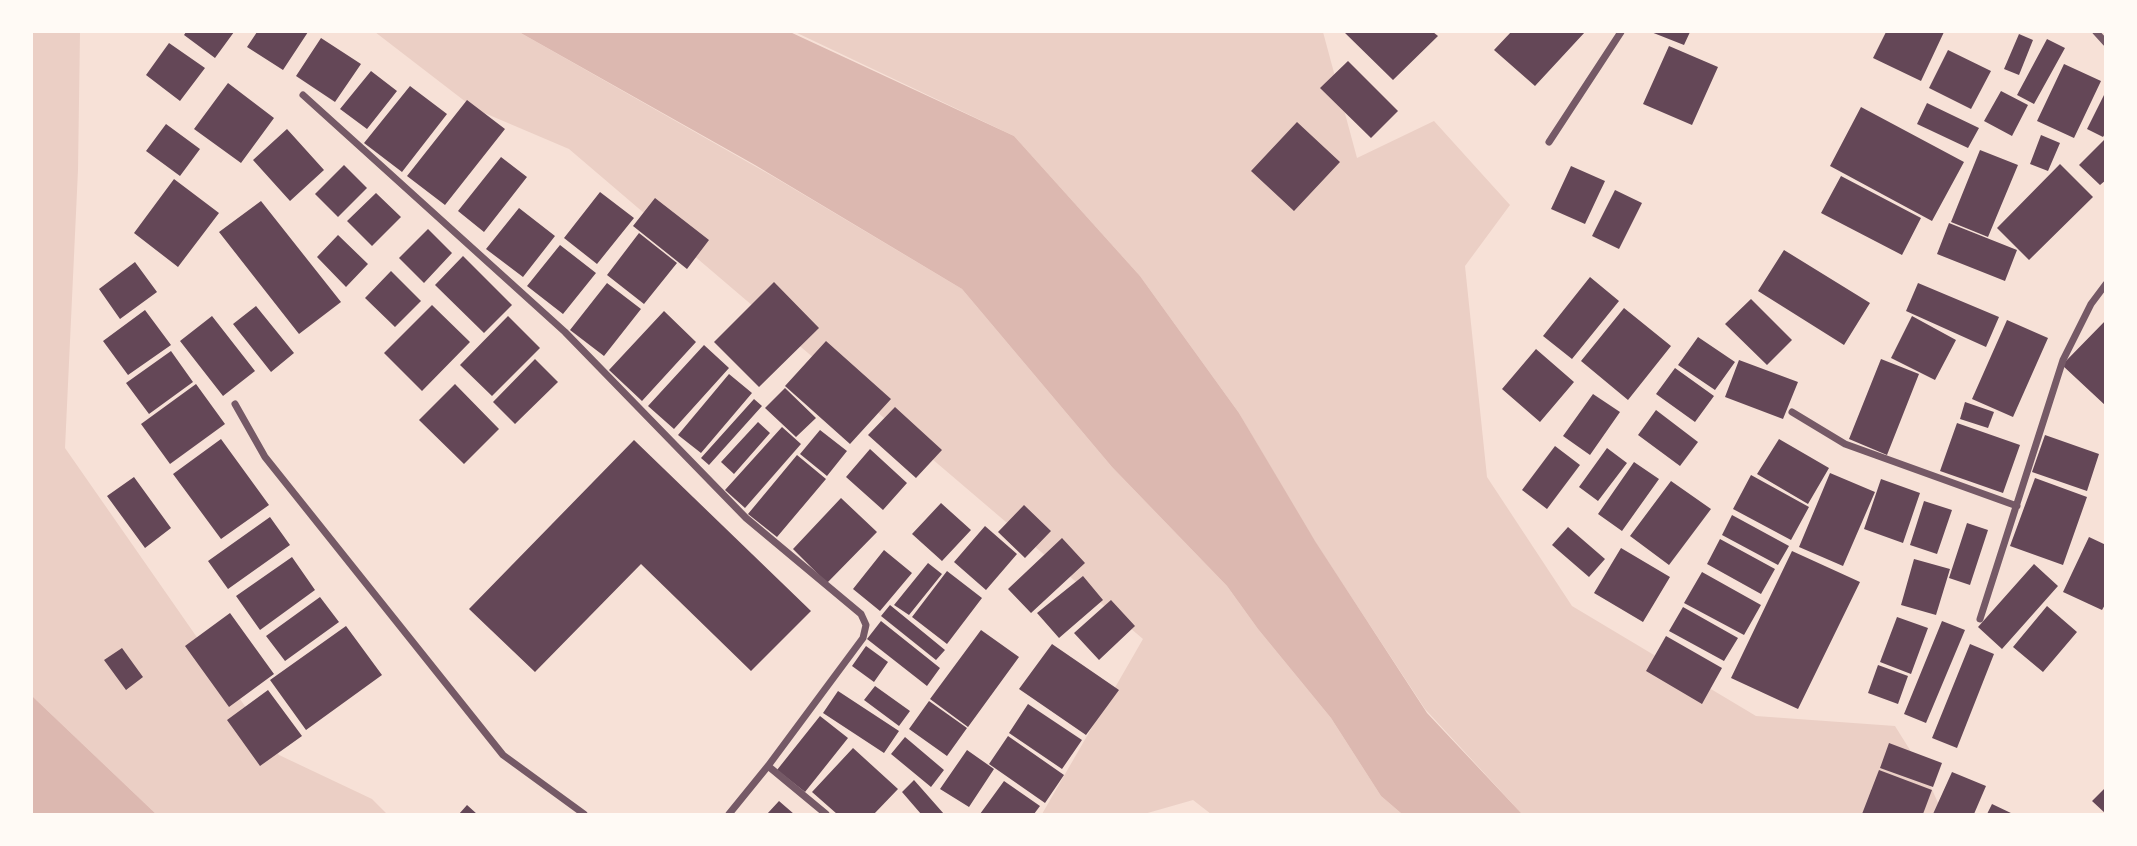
<!DOCTYPE html>
<html>
<head>
<meta charset="utf-8">
<style>
  body { margin:0 }
  #map { position:relative; width:2137px; height:846px; overflow:hidden; background:#f7e1d7; font-family:Poppins,sans-serif }
  canvas { display:block }
  .frame { position:absolute; inset:0; border:33px solid #fffaf5; pointer-events:none }
</style>
</head>
<body>
<div id="map">
<canvas width="2137" height="846"></canvas>
<div class="frame"></div>
</div>
<script>
const context = document.querySelector('canvas').getContext('2d');
context.lineJoin = 'round';
function fillPath(path, color) {
  context.fillStyle = color;
  context.fill(path, 'evenodd');
}
function strokePath(path, color, width, dash) {
  context.strokeStyle = color;
  context.lineWidth = width;
  context.lineCap = dash ? 'butt' : 'round';
  context.setLineDash(dash || []);
  context.stroke(path);
}
fillPath(new Path2D(`
  M32,32H80L78,170L65,448L279,755L372,799L387,814H156L32,696Z
  M375,32H519L774,177L962,289L1112,467L1227,586L1258,629L1331,718L1381,796L1402,814H1211L1193,800L1144,814H1042L1143,639L569,149L475,109Z
  M795,32H1323L1357,158L1434,121L1510,205L1465,266L1487,477L1572,606L1756,716L1895,726L1925,774L1943,814H1522L1425,709L1306,528L1239,413L1140,276L1014,136Z`), '#ebcfc5');
fillPath(new Path2D(`
  M519,32H790L1014,136L1140,276L1239,413L1315,541L1427,713L1522,814H1402L1381,796L1331,718L1258,629L1227,586L1112,467L962,289L755,165Z
  M32,696L156,814H32Z`), '#dcb8b0');
fillPath(new Path2D(`
  M186,32H234L215,58L184,35Z
  M257,32H308L283,70L247,47Z
  M1344,32H1433L1438,36L1393,80Z
  M1511,32H1585L1535,86L1494,50Z
  M1651,32H1690L1684,45Z
  M1886,32H1944L1921,81L1873,58Z
  M2019,34L2033,40L2019,75L2004,69Z
  M321,38L361,64L335,102L296,76Z
  M2047,39L2065,48L2034,104L2017,95Z
  M169,43L205,68L180,101L146,75Z
  M1669,46L1718,67L1692,125L1643,104Z
  M1948,50L1991,71L1971,109L1929,88Z
  M1348,61L1398,111L1371,138L1320,88Z
  M2064,64L2101,81L2074,138L2037,121Z
  M371,71L397,91L367,129L340,109Z
  M228,83L274,118L241,163L194,129Z
  M410,86L447,114L402,172L364,143Z
  M2001,91L2028,105L2012,136L1984,121Z
  M2106,91V132L2103,137L2087,129Z
  M467,100L505,129L445,205L407,176Z
  M1927,103L1979,128L1968,148L1917,124Z
  M1861,107L1964,162L1932,221L1830,166Z
  M1297,122L1340,162L1294,211L1251,171Z
  M166,124L200,149L180,176L146,151Z
  M287,129L324,170L290,201L253,160Z
  M2041,135L2060,143L2048,171L2030,164Z
  M2104,140L2106,180L2100,185L2079,165Z
  M1980,150L2018,165L1988,237L1951,222Z
  M501,157L527,177L484,232L458,211Z
  M2060,164L2093,197L2029,260L1997,228Z
  M344,165L367,188L338,217L315,194Z
  M1571,166L1605,181L1585,224L1551,209Z
  M1841,176L1921,218L1902,255L1821,213Z
  M174,179L219,213L178,267L134,233Z
  M1615,190L1642,203L1619,249L1592,236Z
  M600,192L634,218L597,264L564,238Z
  M376,193L401,217L372,246L347,221Z
  M655,198L709,240L687,269L633,226Z
  M261,201L341,302L299,334L219,232Z
  M519,208L555,236L523,277L486,249Z
  M1949,223L2017,250L2005,281L1937,254Z
  M428,229L452,253L424,283L399,258Z
  M639,233L677,263L644,304L607,275Z
  M338,235L368,264L346,287L317,257Z
  M560,245L596,273L563,314L527,286Z
  M1784,250L1870,303L1844,345L1758,291Z
  M463,256L512,305L484,333L435,285Z
  M135,262L157,292L120,319L99,289Z
  M391,271L421,301L395,327L365,298Z
  M1590,277L1619,301L1572,359L1543,336Z
  M774,282L819,328L759,387L714,342Z
  M607,283L641,309L604,356L570,330Z
  M1918,283L1999,317L1986,347L1906,311Z
  M1751,299L1792,340L1767,365L1725,324Z
  M432,305L470,342L422,391L384,353Z
  M256,306L294,353L271,372L233,324Z
  M1624,308L1671,346L1628,400L1581,361Z
  M145,310L171,345L128,375L103,341Z
  M664,311L696,342L642,401L609,370Z
  M212,316L255,371L223,396L180,341Z
  M508,316L540,348L492,396L460,365Z
  M1912,316L1956,340L1935,380L1891,358Z
  M2007,320L2048,338L2013,417L1972,399Z
  M2106,320V406L2062,365Z
  M1698,337L1735,362L1715,390L1678,365Z
  M826,341L891,399L850,444L785,386Z
  M704,345L729,368L674,429L648,406Z
  M1536,349L1574,382L1540,422L1502,389Z
  M171,351L193,382L149,414L126,383Z
  M535,359L558,382L515,424L493,402Z
  M1881,359L1919,374L1887,455L1849,439Z
  M1739,360L1798,382L1783,419L1725,397Z
  M1675,368L1714,396L1695,422L1656,394Z
  M729,374L752,393L701,453L678,435Z
  M196,384L225,424L170,464L141,424Z
  M455,384L499,429L464,464L419,420Z
  M785,388L816,418L796,437L765,408Z
  M1593,394L1620,412L1590,455L1563,436Z
  M754,399L762,406L709,465L701,458Z
  M1965,402L1994,412L1988,428L1960,419Z
  M895,407L942,450L916,478L868,435Z
  M1656,410L1698,442L1680,466L1638,435Z
  M758,422L770,433L734,474L721,462Z
  M1957,423L2020,445L2003,493L1940,471Z
  M782,427L801,444L745,508L725,490Z
  M820,430L847,451L827,476L800,454Z
  M2045,435L2099,454L2087,491L2032,472Z
  M221,439L269,505L221,539L173,474Z
  M1779,439L1829,468L1808,504L1757,474Z
  M634,440L811,611L751,671L641,564L535,672L469,609Z
  M1555,446L1580,465L1547,509L1522,490Z
  M1607,448L1627,463L1598,501L1579,487Z
  M870,449L907,483L883,510L846,477Z
  M797,455L826,479L777,537L748,514Z
  M1634,462L1659,479L1622,531L1598,514Z
  M1830,473L1875,492L1843,566L1799,547Z
  M1751,475L1809,507L1791,540L1733,509Z
  M134,477L171,528L145,548L107,496Z
  M2035,478L2087,497L2063,565L2010,546Z
  M1881,479L1920,493L1903,543L1864,529Z
  M1671,481L1711,509L1669,565L1630,536Z
  M841,498L877,532L827,583L793,549Z
  M1924,501L1952,510L1937,554L1910,545Z
  M941,503L971,530L942,561L912,534Z
  M1024,505L1051,531L1025,558L998,532Z
  M1732,515L1789,546L1778,565L1722,535Z
  M270,517L290,545L228,589L208,561Z
  M1967,523L1988,530L1970,585L1949,578Z
  M985,526L1017,554L986,590L954,562Z
  M1568,527L1605,559L1589,577L1552,545Z
  M2089,537L2106,545V603L2102,610L2063,592Z
  M1062,538L1085,563L1031,613L1008,589Z
  M1720,539L1775,569L1761,594L1707,564Z
  M1621,548L1670,577L1643,622L1594,593Z
  M884,550L912,573L880,611L853,589Z
  M1792,551L1860,582L1798,709L1731,678Z
  M292,557L315,590L260,630L236,596Z
  M1914,559L1950,569L1936,615L1901,605Z
  M928,563L942,574L909,615L894,605Z
  M2034,564L2058,586L2002,649L1978,627Z
  M947,571L982,598L947,644L912,617Z
  M1702,572L1761,605L1744,635L1684,603Z
  M1083,576L1103,600L1059,638L1037,613Z
  M320,597L339,622L285,661L266,636Z
  M1111,600L1135,626L1099,660L1074,633Z
  M890,605L945,650L936,660L881,616Z
  M2047,606L2077,632L2043,672L2013,647Z
  M1683,607L1738,638L1724,661L1669,631Z
  M230,613L274,674L229,707L185,646Z
  M1897,617L1928,628L1911,674L1880,662Z
  M881,621L940,668L927,686L867,639Z
  M1942,621L1965,630L1926,723L1904,714Z
  M346,626L382,675L306,730L270,680Z
  M981,630L1019,657L968,727L930,699Z
  M1666,636L1722,668L1702,704L1646,671Z
  M1052,644L1119,690L1086,735L1019,689Z
  M1970,644L1994,654L1957,748L1932,738Z
  M866,646L888,662L874,682L852,666Z
  M122,648L143,677L126,690L104,660Z
  M1878,665L1908,676L1898,704L1868,693Z
  M875,686L910,711L899,726L864,700Z
  M268,690L302,736L260,766L227,720Z
  M838,691L899,731L884,753L823,713Z
  M929,701L967,728L947,756L909,729Z
  M1028,704L1082,740L1062,769L1009,733Z
  M820,716L848,738L805,792L777,770Z
  M1008,736L1064,775L1045,803L989,764Z
  M905,737L944,770L931,787L891,754Z
  M1889,743L1942,763L1933,787L1880,768Z
  M853,748L898,789L874,814H837L812,792Z
  M967,750L994,769L969,807L940,789Z
  M1879,770L1932,790L1923,814H1862Z
  M1952,772L1986,786L1974,814H1933Z
  M914,780L944,814H921L902,792Z
  M1004,781L1040,806L1034,814H980Z
  M2106,787V814L2092,801Z
  M779,801L794,814H767Z
  M1992,804L2013,814H1987Z
  M467,805L477,814H459Z`), '#644757');
strokePath(new Path2D(`
  M2096,32L2106,43
  M303,95L565,332L746,518L861,614L866,625L863,638L768,766L729,814
  M1549,142L1621,32
  M235,404L265,457L503,755L584,814
  M1792,412L1845,444L2017,506
  M1980,619L2063,360L2091,304L2106,284
  M768,766L826,814`), '#755966', 7);
</script>
</body>
</html>
